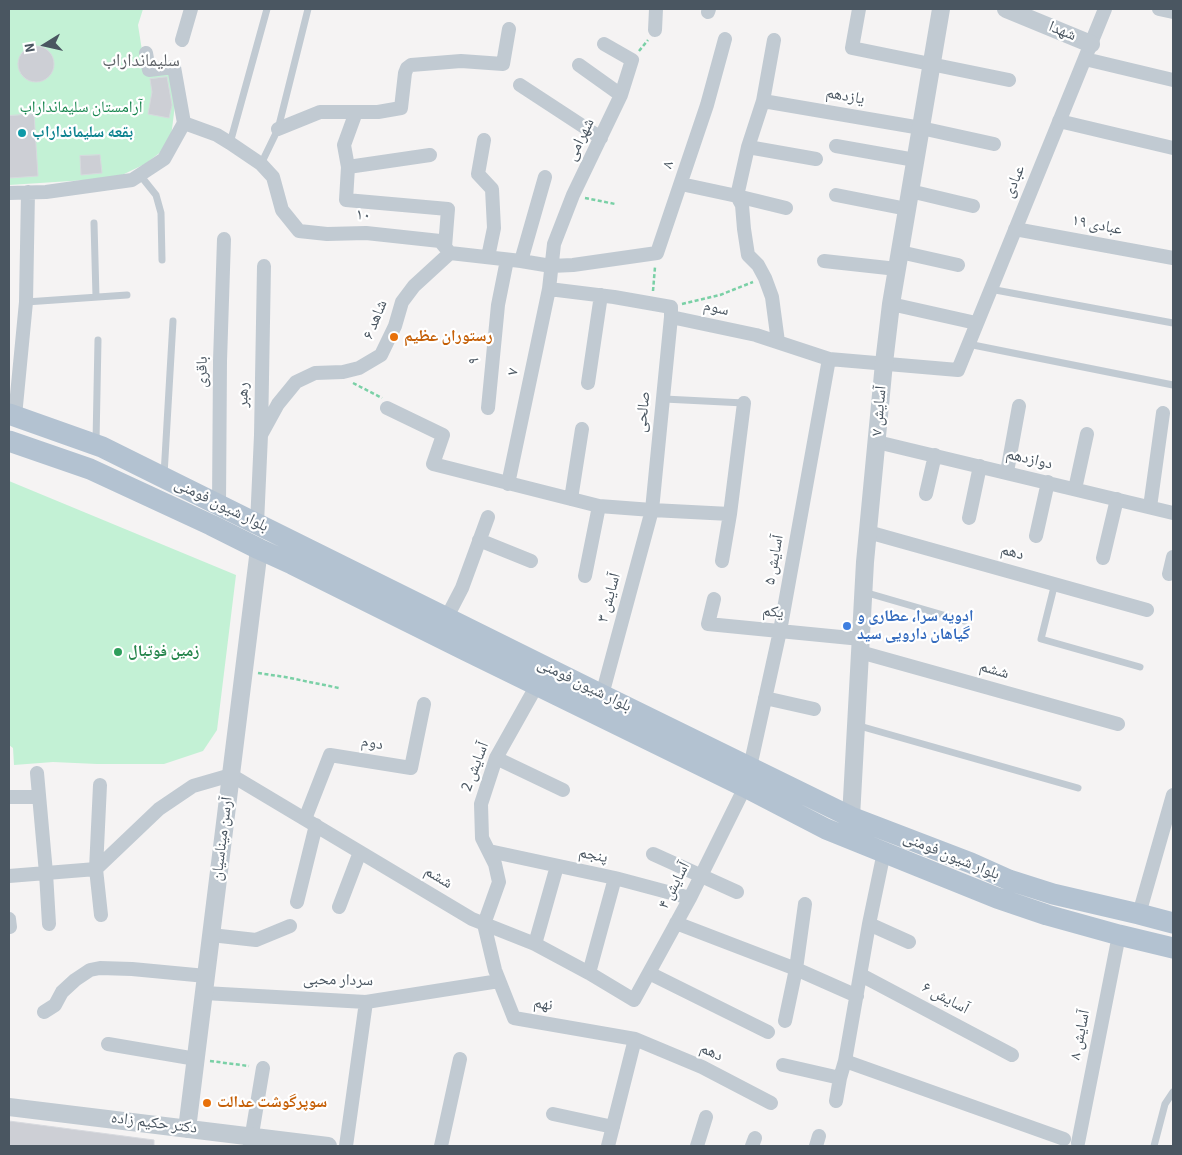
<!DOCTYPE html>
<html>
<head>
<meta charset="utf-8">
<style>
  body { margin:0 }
  #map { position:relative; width:1182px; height:1155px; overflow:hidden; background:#f5f3f3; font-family:"Source Sans 3",sans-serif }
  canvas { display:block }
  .frame { position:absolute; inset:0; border:10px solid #4a5661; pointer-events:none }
  .north { position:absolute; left:20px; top:20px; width:50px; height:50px; -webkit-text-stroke:4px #fff; paint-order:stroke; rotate:260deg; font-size:14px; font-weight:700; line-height:20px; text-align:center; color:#4a5661 }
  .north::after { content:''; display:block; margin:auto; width:18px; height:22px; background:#4a5661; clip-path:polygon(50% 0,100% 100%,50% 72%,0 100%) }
</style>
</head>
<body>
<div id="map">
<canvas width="1182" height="1155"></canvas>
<div class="frame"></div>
<div class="north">N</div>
</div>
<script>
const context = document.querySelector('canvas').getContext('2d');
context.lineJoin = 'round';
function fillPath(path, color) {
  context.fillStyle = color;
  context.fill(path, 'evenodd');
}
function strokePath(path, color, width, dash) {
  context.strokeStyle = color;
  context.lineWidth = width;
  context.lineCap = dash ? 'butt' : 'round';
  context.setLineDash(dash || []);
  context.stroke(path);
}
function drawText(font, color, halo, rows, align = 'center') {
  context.font = font + ' "Source Sans 3","Noto Naskh Arabic",sans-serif';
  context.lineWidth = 4.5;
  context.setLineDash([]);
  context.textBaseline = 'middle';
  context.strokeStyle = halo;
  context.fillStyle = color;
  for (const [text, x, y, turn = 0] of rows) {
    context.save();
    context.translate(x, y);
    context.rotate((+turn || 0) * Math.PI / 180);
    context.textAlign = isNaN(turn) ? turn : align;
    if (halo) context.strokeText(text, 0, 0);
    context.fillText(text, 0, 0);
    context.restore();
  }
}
fillPath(new Path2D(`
  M9,9H143L138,25L146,76L170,72L175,105L170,145L145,164L122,175L86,180L9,185Z
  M9,481L236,575L217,730L203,751L164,764H97L53,762L14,765L13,748L9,745Z`), '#c3f1d5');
const building = new Path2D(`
  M18 64a18 18 0 1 1 36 0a18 18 0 1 1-36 0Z
  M167,77L172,105L169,118L148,114L152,92L150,79Z
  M34,114L38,176L9,178V116Z
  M100,155L102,173L81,175L80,156Z
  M9,1121L154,1140V1146H9Z`);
fillPath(building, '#cdcfd5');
strokePath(building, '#d7d9de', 1);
strokePath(new Path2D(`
  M639,51L648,40
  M585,198L615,204
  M653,291L655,267
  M682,304L720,295L753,282
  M353,383L382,398
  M258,673L285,677L339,688
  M210,1061L249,1066`), '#7ad0a6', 2.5, [4, 2.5]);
strokePath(new Path2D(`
  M230,143L267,9
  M261,164L278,129L308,9
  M140,175L156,195L161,213L162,260
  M94,223L96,297
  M990,289L1173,323
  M26,302L127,295
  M968,344L1173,385
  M664,399L744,403
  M96,442L98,340
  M164,475L173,321
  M1055,583L1041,639L1140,667
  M864,592L964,621
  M856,725L1078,788
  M1154,1146L1165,1104L1173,1092`), '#c1cad2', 7);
strokePath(new Path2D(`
  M859,9L852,48L1009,80
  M1159,9L1173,12
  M708,12L709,9
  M655,30L656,9
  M182,40L191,9
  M774,40L763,101L748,147L737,196L742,205L744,229L748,255L758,265L765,278L772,297L778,342
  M146,53L149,70L174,67L184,123
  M1085,59L1173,80
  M579,65L621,95
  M520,85L601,138
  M763,101L921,128L994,144
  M356,112L344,145L348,167L346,200L448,209L445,247
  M1059,121L1173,148
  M278,129L320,112H378L401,108L405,73L407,68L411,65L461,61L503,64L509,29
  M484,140L478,174L492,189L494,228L488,257
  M836,146L915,160
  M748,147L816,159
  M348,167L430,155
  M681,184L737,196L786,208
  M910,191L973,206
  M9,193L46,192L132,180L164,159L184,123L217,135L230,143L261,164L273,177L282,210L299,231L327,234L366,233L440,241L450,253L521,261L551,266L573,265L657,253L707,105L725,39
  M836,195L907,209
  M1015,229L1173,258
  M900,252L958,265
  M521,261L545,177
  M824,261L897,269
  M549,289L614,297L671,307V317L756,335L829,359L958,370L1105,9
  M891,304L976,323
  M588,383L601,295
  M387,408L443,435L433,464L599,506L652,510L730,514
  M488,408L498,305L507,260
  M15,416L26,302L28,192
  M261,435L278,404L296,382L315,373L343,372L359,368L381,355L395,326L402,302L414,286L450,253
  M877,442L1173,513
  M1007,472L1019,406
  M508,484L549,289L554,244L573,195L621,95L632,60L604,44
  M1075,489L1087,434
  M926,494L935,455
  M571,499L582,429
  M219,505L220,361L224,239
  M1150,507L1163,413
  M969,518L980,466
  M257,524L261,435L264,266
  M868,532L1147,610
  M1036,536L1048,482
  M479,540L531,561
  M1103,558L1117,499
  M722,561L730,514L744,403
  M1169,574L1173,557
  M585,576L599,506
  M714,599L708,624L861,639
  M447,617L462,588L488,517
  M860,652L1118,724
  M537,685L496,758L481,804L482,838L495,864L499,882L484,924L495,970L514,1018L635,1039L702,1067L771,1103
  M602,695L652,510L671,317
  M765,698L814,709
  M496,758L563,790
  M750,767L780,631L829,359
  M37,773L46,873L49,924
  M100,785L96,869L101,915
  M9,797H39
  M305,819L330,755L411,768L424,704
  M489,851L615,878L690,898
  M653,854L737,892
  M9,876L96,869L159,809L193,786L231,775L472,919L535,944L589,973L634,1000L690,898L745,787
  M297,902L316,825
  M339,907L360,852
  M1139,914L1173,795
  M9,919L10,927
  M676,923L796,969L857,996
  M869,924L909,942
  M211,935L256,940L290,926
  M535,944L557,866
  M589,973L615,878
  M649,973L768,1032
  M861,975L1012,1055
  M204,993L366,1002L499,981
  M44,1012L55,1005L62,992L75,980L90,970L100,968L132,969L206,976
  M785,1021L796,969L805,904
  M108,1044L196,1059
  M845,1061L1064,1139
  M783,1065L840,1078
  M836,1101L840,1078L845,1061L869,924L884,852
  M553,1114L613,1127
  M1078,1143L1119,935
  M250,1146L263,1068
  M346,1146L366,1002
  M441,1146L460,1059
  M608,1146L635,1039
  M697,1146L706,1117
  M752,1146L755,1138
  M816,1146L819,1136`), '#c1cad2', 14);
strokePath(new Path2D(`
  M1006,9L1091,44
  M851,817L865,562L884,363L891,304L941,9
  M9,1107L328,1146
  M187,1129L259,549`), '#c1cad2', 18);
strokePath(new Path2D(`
  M9,414L102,447L602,695L851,817L971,863L1009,880L1053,894L1139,914L1173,923
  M9,441L90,469L211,525L259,549L292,564L465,650L745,787L826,829L997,898L1047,915L1119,935L1173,948`), '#b3c2d1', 21);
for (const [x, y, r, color] of [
  [22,133,5,"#0f9aa8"],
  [394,337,5,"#e8710a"],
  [847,626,5,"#3f7fe0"],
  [118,652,5,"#2e9e5b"],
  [207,1103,5,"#e8710a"]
]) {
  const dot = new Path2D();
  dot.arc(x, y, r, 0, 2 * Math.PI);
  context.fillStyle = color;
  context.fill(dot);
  strokePath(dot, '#fff', 2);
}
drawText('16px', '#4a5661', '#fff', [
  ["شهدا",1062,32,22],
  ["یازدهم",845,97,10],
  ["شهرامی",581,140,-64],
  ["۸",669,165,-72],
  ["عبادی",1015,182,-68],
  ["۱۰",363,216,2],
  ["عبادی ۱۹",1097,226,11],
  ["سوم",716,309,12],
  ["شاهد ۶",376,320,-68],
  ["۹",475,361,-84],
  ["باقری",203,372,-89],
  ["۷",514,372,-78],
  ["رهبر",244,395,-89],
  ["آسایش ۷",880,411,-85],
  ["صالحی",644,412,-84],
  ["دوازدهم",1029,460,13],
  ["بلوار شیون فومنی",221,506,26],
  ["دهم",1012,553,15],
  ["آسایش ۵",775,560,-80],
  ["آسایش ۳",610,598,-75],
  ["یکم",773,613,6],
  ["ششم",994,671,16],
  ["بلوار شیون فومنی",584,686,26],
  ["دوم",372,744,9],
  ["آسایش 2",476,767,-69],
  ["آرسن میناسیان",223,839,-83],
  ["پنجم",593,856,12],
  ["بلوار شیون فومنی",951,857,22],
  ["ششم",438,878,31],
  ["آسایش ۴",675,886,-63],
  ["سردار محبی",338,981,1],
  ["آسایش ۶",945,999,28],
  ["نهم",543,1005,10],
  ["آسایش ۸",1081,1035,-79],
  ["دهم",711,1053,25],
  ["دکتر حکیم زاده",154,1124,7]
]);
drawText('16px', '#17864f', '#fff', [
  ["آرامستان سلیمانداراب",81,108]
]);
drawText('bold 16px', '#0d838f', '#fff', [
  ["بقعه سلیمانداراب",32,133]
], 'left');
drawText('bold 16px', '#c56008', '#fff', [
  ["رستوران عظیم",404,337],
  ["سوپرگوشت عدالت",217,1103]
], 'left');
drawText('bold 16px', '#366cbe', '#fff', [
  ["ادویه سرا، عطاری و",857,617],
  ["گیاهان دارویی سید",857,635]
], 'left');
drawText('bold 16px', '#27864d', '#fff', [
  ["زمین فوتبال",128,652]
], 'left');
drawText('18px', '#5f6368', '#fff', [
  ["سلیمانداراب",141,62]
]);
</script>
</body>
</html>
